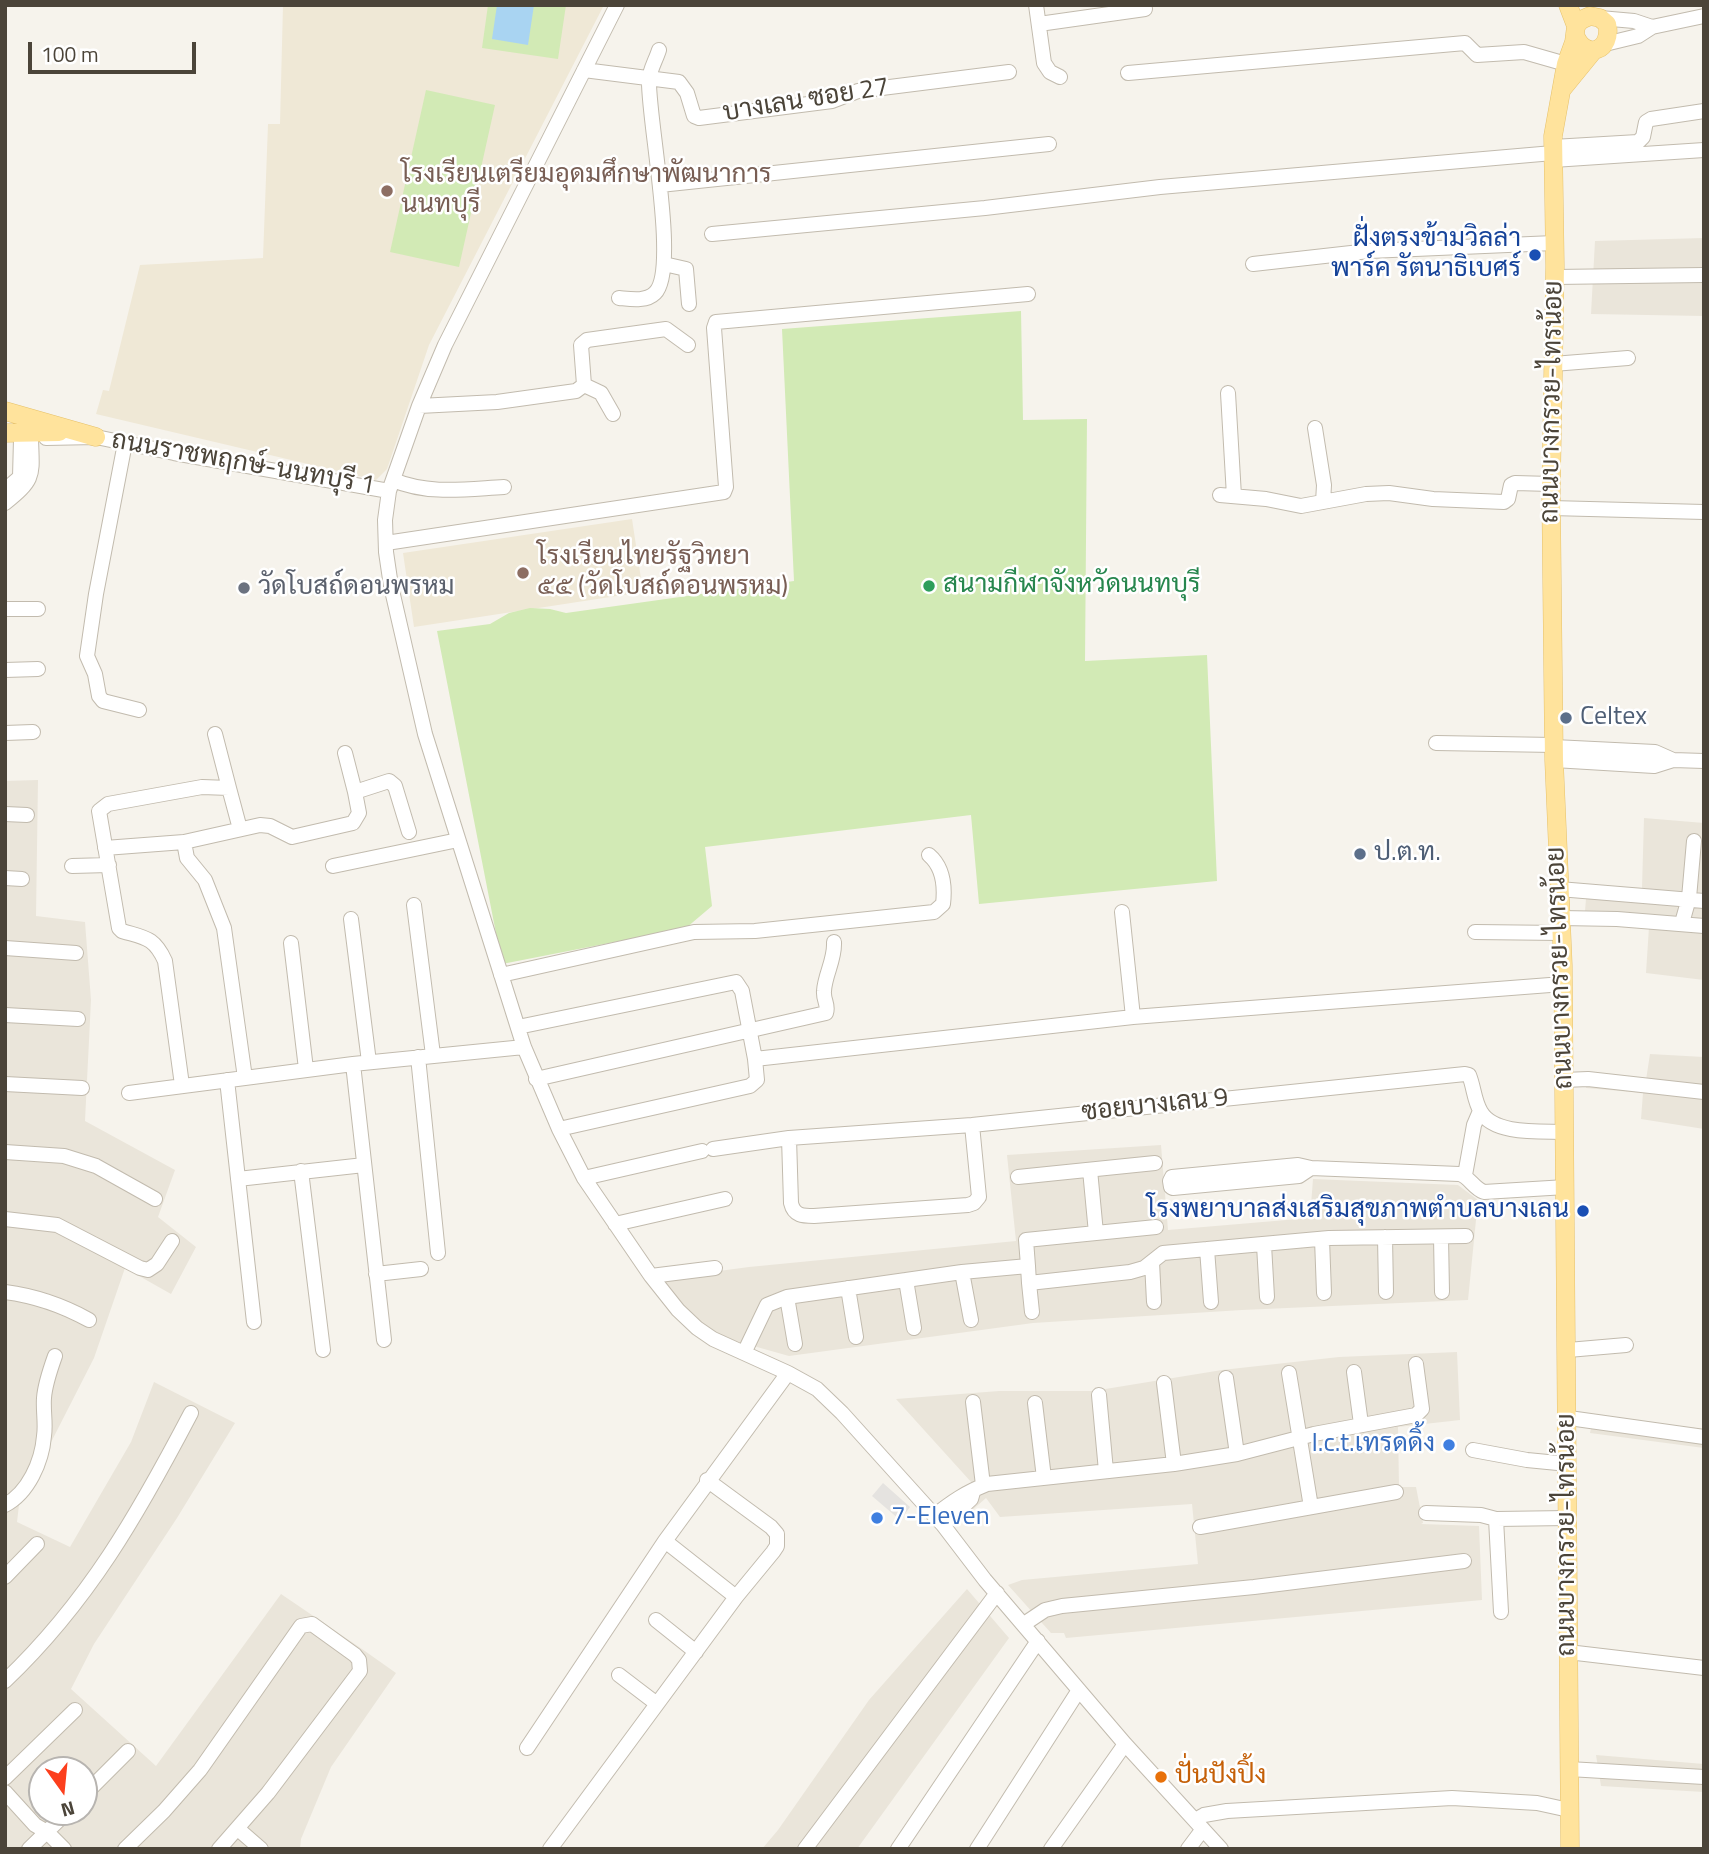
<!DOCTYPE html>
<html>
<head>
<meta charset="utf-8">
<style>
  body { margin:0 }
  #map { position:relative; width:1709px; height:1854px; overflow:hidden; background:#f6f3ec; font-family:"Titillium Web",sans-serif }
  canvas { display:block }
  .frame { position:absolute; inset:0; border:7px solid #4b4439; pointer-events:none }
  .north { position:absolute; left:28px; top:1756px; width:70px; height:70px; box-sizing:border-box; background:#fff; border:2px solid #b7b4b0; border-radius:50%; rotate:165deg; font-size:19px; font-weight:700; line-height:28px; text-align:center; color:#4b4439 }
  .north::after { content:''; display:block; margin:auto; width:24px; height:32px; background:#fc3f1d; clip-path:polygon(50% 0,100% 100%,50% 72%,0 100%) }
  .scale { position:absolute; left:28px; top:42px; width:168px; height:32px; box-sizing:border-box; border:4px solid #4b4439; border-top:0; padding-left:9px; font-size:21px; line-height:24px; white-space:nowrap; color:#4b4439; -webkit-text-stroke:5px #fff; paint-order:stroke }
</style>
</head>
<body>
<div id="map">
<canvas width="1709" height="1854"></canvas>
<div class="frame"></div>
<div class="north">N</div>
<div class="scale">100 m</div>
</div>
<script>
const context = document.querySelector('canvas').getContext('2d');
context.lineJoin = 'round';
function fillPath(path, color) {
  context.fillStyle = color;
  context.fill(path, 'evenodd');
}
function strokePath(path, color, width, dash) {
  context.strokeStyle = color;
  context.lineWidth = width;
  context.lineCap = dash ? 'butt' : 'round';
  context.setLineDash(dash || []);
  context.stroke(path);
}
function drawText(font, color, halo, rows, align = 'center') {
  context.font = font + ' "Titillium Web",Sarabun,sans-serif';
  context.lineWidth = 5;
  context.setLineDash([]);
  context.textBaseline = 'middle';
  context.strokeStyle = halo;
  context.fillStyle = color;
  for (const [text, x, y, turn = 0] of rows) {
    context.save();
    context.translate(x, y);
    context.rotate((+turn || 0) * Math.PI / 180);
    context.textAlign = isNaN(turn) ? turn : align;
    if (halo) context.strokeText(text, 0, 0);
    context.fillText(text, 0, 0);
    context.restore();
  }
}
fillPath(new Path2D(`
  M1704,238V316L1591,314L1595,241Z
  M38,780L36,916L85,922L91,1000L85,1121L175,1170L158,1217L196,1247L171,1294L125,1268L94,1358L19,1505L17,1522L70,1547L131,1442L154,1382L235,1423L177,1518L94,1644L71,1689L156,1766L281,1594L362,1649L396,1673L331,1767L301,1839L300,1849H5V781ZM42,1770H84V1812H42Z
  M1644,818L1704,823V980L1646,973L1649,927L1584,925L1587,885L1642,888Z
  M1650,1054L1704,1057V1129L1641,1119L1643,1093L1586,1088L1587,1074L1646,1080Z
  M1161,1145L1168,1230L1310,1218L1313,1179L1458,1185L1478,1200L1468,1300L1242,1310L1033,1323L789,1356L725,1338L702,1324L681,1306L663,1282L674,1277L749,1267L1016,1241L1007,1155Z
  M1457,1352L1460,1420L1398,1427L1399,1487H1416L1423,1523L1421,1524L1479,1526L1482,1600L1066,1638L1064,1633H1051L1008,1585L1022,1580L1198,1564L1192,1504L1000,1517L986,1498L954,1526L938,1506L972,1483L896,1399L999,1391H1093L1222,1370L1339,1357Z
  M1594,1415L1704,1429V1448L1590,1433Z
  M967,1589L1009,1638L857,1849H762L778,1830L869,1700Z
  M1596,1755L1704,1764V1792L1601,1786Z`), '#eae5da');
fillPath(new Path2D(`
  M283,5H604L429,345L387,469L376,480L96,414L103,390L109,391L140,265L263,258L268,124H280Z
  M632,519L643,592L414,627L403,553Z`), '#efe8d6');
fillPath(new Path2D(`
  M488,5H566L558,59L482,48Z
  M426,90L495,105L459,267L390,252Z
  M1021,311L1023,420L1087,419L1085,661L1207,655L1217,881L979,904L971,815L705,847L712,906L686,928L502,964L437,631L490,624L509,613L530,608L550,609L566,613L794,581L782,329Z`), '#d2eab5');
fillPath(new Path2D(`
  M883,1483L910,1507L900,1520L872,1496Z`), '#e5e3e0');
fillPath(new Path2D(`
  M497,5H534L528,45L492,39Z`), '#a9d4f2');
const minor = new Path2D(`
  M617,5L445,345L419,406L389,491L385,520L386,552L391,586L425,734L524,1047L559,1129L584,1178L651,1276L678,1310L697,1328L713,1339L788,1373L817,1389L842,1413L943,1525L985,1580L1125,1744L1221,1849
  M1036,5L1044,63L1050,72L1060,77
  M1600,18L1634,21L1652,27
  M1039,24L1145,9
  M1605,44L1638,36L1652,27L1704,16
  M584,70L679,82L687,93L694,116L699,118L832,101L858,91L1009,72
  M1128,73L1465,43L1477,55L1524,52L1566,64
  M1553,147L1638,142L1643,137L1646,122L1651,119L1704,111
  M1553,160L1704,150
  M660,185L1049,144
  M712,234L985,208L1160,187L1553,153
  M664,264L686,269L689,304
  M1253,264L1369,251L1554,243
  M1555,277L1704,275
  M619,298C630,299 646,302 655,293C679,270 648,119 649,81C649,71 656,60 659,50
  M1553,364L1628,358
  M584,385L601,393L613,414
  M1228,393L1234,496
  M419,406L497,402L576,391L584,385L581,345L587,340L666,329L688,345
  M1315,428L1324,485L1323,502
  M46,438L96,437L174,453L389,491
  M125,443L96,594L87,656L95,674L99,696L103,701L139,710
  M393,480C429,495 466,489 504,487
  M5,490L20,477L21,439
  M1220,495L1266,499L1301,506L1366,494L1389,493L1433,499L1504,502L1508,499L1511,485L1515,483L1551,484
  M5,503C36,478 32,476 31,438
  M1551,508L1704,512
  M386,543L724,492L726,487L714,328L716,322L1028,294
  M5,609H38
  M5,670L38,669
  M5,733L33,732
  M215,734L229,788
  M1436,743L1554,745
  M1554,747L1655,752L1673,760L1704,761
  M345,753L355,792
  M1554,760L1654,766L1673,760
  M5,814L27,815
  M105,848L184,842
  M72,866L109,865
  M333,866L458,840
  M5,878L22,879
  M1559,889L1704,901
  M414,905L433,1055
  M1122,912L1133,1017
  M1561,918L1617,919L1704,926
  M351,919L369,1062
  M1682,923L1689,898L1694,841
  M1475,932L1561,933
  M291,943L306,1069
  M5,948L76,953
  M501,975L694,932L755,931L934,912L943,904C945,887 943,867 929,855
  M5,1015L78,1019
  M518,1027L736,982L742,991L755,1059
  M418,1057L438,1253
  M353,1064L384,1340
  M245,1078L224,928L205,880L187,858L184,842L260,825L270,826L292,837L353,823L359,813L355,792L389,781L395,786L409,832
  M536,1079L826,1013C829,1005 823,1000 824,991C825,974 835,960 834,942
  M227,1080L254,1322
  M1564,1080L1588,1079L1704,1092
  M5,1084L82,1088
  M182,1085L165,961C154,937 145,938 122,931L119,928L99,811L108,804L202,787L229,788L240,829
  M129,1093L353,1064L524,1047
  M559,1129L750,1086L757,1080L755,1059L1133,1017L1563,984
  M789,1138L791,1203C794,1216 803,1216 814,1216L968,1205L974,1203L979,1197L972,1125
  M713,1149L789,1138L972,1125L1465,1074L1469,1075C1474,1087 1474,1101 1481,1112C1494,1135 1541,1131 1564,1132
  M5,1152L64,1156L96,1166L155,1199
  M1311,1168L1299,1176L1173,1188L1171,1187L1170,1181L1172,1177L1298,1165L1311,1168L1459,1174C1469,1176 1473,1188 1484,1192L1566,1187
  M1090,1170L1096,1233
  M301,1171L323,1350
  M1465,1175L1474,1125L1480,1111
  M1018,1177L1155,1163
  M584,1178L702,1151
  M238,1179L364,1165
  M5,1219L57,1225L140,1268L148,1270L157,1264L172,1241
  M615,1224L725,1199
  M1385,1237L1386,1292
  M1441,1237L1442,1292
  M1322,1239L1324,1293
  M1264,1245L1267,1297
  M1207,1249L1211,1302
  M1152,1262L1154,1302
  M1028,1266L1026,1240L1156,1227
  M962,1272L971,1320
  M376,1274L421,1269
  M651,1276L715,1268
  M906,1280L914,1328
  M1029,1283L1032,1312
  M848,1288L856,1337
  M5,1292C36,1296 62,1305 89,1320
  M787,1297L795,1344
  M1568,1350L1626,1345
  M744,1353L767,1305L787,1297L962,1272L1028,1266L1029,1283L1130,1272L1144,1268L1163,1253L1329,1238L1466,1236
  M1354,1372L1361,1424
  M1289,1373L1311,1507
  M1226,1378L1237,1454
  M1164,1383L1174,1464
  M1099,1395L1106,1471
  M973,1402L983,1485
  M1035,1403L1044,1478
  M1569,1418L1704,1437
  M1473,1450L1527,1460L1568,1464
  M5,1505C28,1493 42,1462 44,1436C46,1424 43,1411 44,1398C45,1384 50,1370 55,1356
  M1426,1513L1481,1515L1496,1519
  M934,1516C953,1501 965,1493 987,1484L1174,1464L1237,1454L1314,1434L1416,1415L1422,1409L1416,1364
  M943,1525L971,1499L973,1492
  M1200,1527L1396,1492
  M665,1541L736,1597
  M5,1577L37,1544
  M1501,1612L1496,1519L1568,1518
  M656,1620L696,1652
  M1024,1624L1045,1610L1062,1606L1254,1587L1464,1561
  M1568,1652L1704,1668
  M619,1675L657,1704
  M5,1681C89,1601 138,1514 191,1413
  M527,1748L665,1541L788,1373
  M1569,1769L1704,1777
  M5,1778L75,1710
  M5,1792L35,1825L47,1832L64,1849
  M84,1795L128,1751
  M1195,1820L1204,1815L1227,1811L1452,1798L1537,1803L1569,1810
  M238,1829L261,1849
  M29,1849L67,1812
  M125,1849L164,1811L200,1770L301,1626L312,1624L355,1655L359,1660L360,1671L268,1793L219,1849
  M550,1849L736,1597L773,1552L777,1546V1534L771,1527L707,1480
  M805,1849L997,1593
  M898,1849L1038,1641
  M977,1849L1079,1690
  M1051,1849L1125,1744
  M1188,1849L1203,1829`);
const major = new Path2D(`
  M1568,5L1576,26
  M1563,88L1594,50
  M5,411L96,437
  M5,433L59,432
  M1570,1849L1563,966L1554,760L1551,492L1555,266L1553,136L1566,64L1574,42L1576,26L1581,20L1590,16L1600,18L1607,24C1613,51 1585,61 1575,35`);
strokePath(minor, '#c2bbae', 16);
strokePath(major, '#e6c16a', 19);
strokePath(minor, '#fff', 14);
strokePath(major, '#ffe39c', 18);
for (const [x, y, r, color] of [
  [387,191,7,"#8d6e63"],
  [1535,255,7,"#1a4fb4"],
  [523,573,7,"#8d6e63"],
  [929,586,7,"#2e9e5b"],
  [244,588,7,"#6b7280"],
  [1566,718,7,"#5c6f8a"],
  [1360,854,7,"#5c6f8a"],
  [1583,1211,7,"#1a4fb4"],
  [1449,1445,7,"#3f7fe0"],
  [877,1518,7,"#3f7fe0"],
  [1161,1777,7,"#e8710a"]
]) {
  const dot = new Path2D();
  dot.arc(x, y, r, 0, 2 * Math.PI);
  context.fillStyle = color;
  context.fill(dot);
  strokePath(dot, '#fff', 2.5);
}
drawText('26px', '#4b4439', '#fff', [
  ["บางเลน ซอย 27",806,101,-9],
  ["ถนนบางกรวย-ไทรน้อย",1553,402,-89],
  ["ถนนราชพฤกษ์-นนทบุรี 1",243,464,10],
  ["ถนนบางกรวย-ไทรน้อย",1561,968,-92],
  ["ซอยบางเลน 9",1155,1106,-6],
  ["ถนนบางกรวย-ไทรน้อย",1568,1535,-90]
]);
drawText('26px', '#785e54', '#fff', [
  ["โรงเรียนเตรียมอุดมศึกษาพัฒนาการ",401,176],
  ["นนทบุรี",401,206],
  ["โรงเรียนไทยรัฐวิทยา",537,558],
  ["๕๕ (วัดโบสถ์ดอนพรหม)",537,588]
], 'left');
drawText('26px', '#164399', '#fff', [
  ["ฝั่งตรงข้ามวิลล่า",1521,240],
  ["พาร์ค รัตนาธิเบศร์",1521,270],
  ["โรงพยาบาลส่งเสริมสุขภาพตำบลบางเลน",1569,1211]
], 'right');
drawText('26px', '#27864d', '#fff', [
  ["สนามกีฬาจังหวัดนนทบุรี",943,586]
], 'left');
drawText('26px', '#5b616d', '#fff', [
  ["วัดโบสถ์ดอนพรหม",258,588]
], 'left');
drawText('26px', '#4e5e75', '#fff', [
  ["Celtex",1580,718],
  ["ป.ต.ท.",1374,854]
], 'left');
drawText('26px', '#366cbe', '#fff', [
  ["I.c.t.เทรดดิ้ง",1435,1445],
  ["7-Eleven",891,1518,"left"]
], 'right');
drawText('26px', '#c56008', '#fff', [
  ["ปั่นปังปิ้ง",1175,1777]
], 'left');
</script>
</body>
</html>
